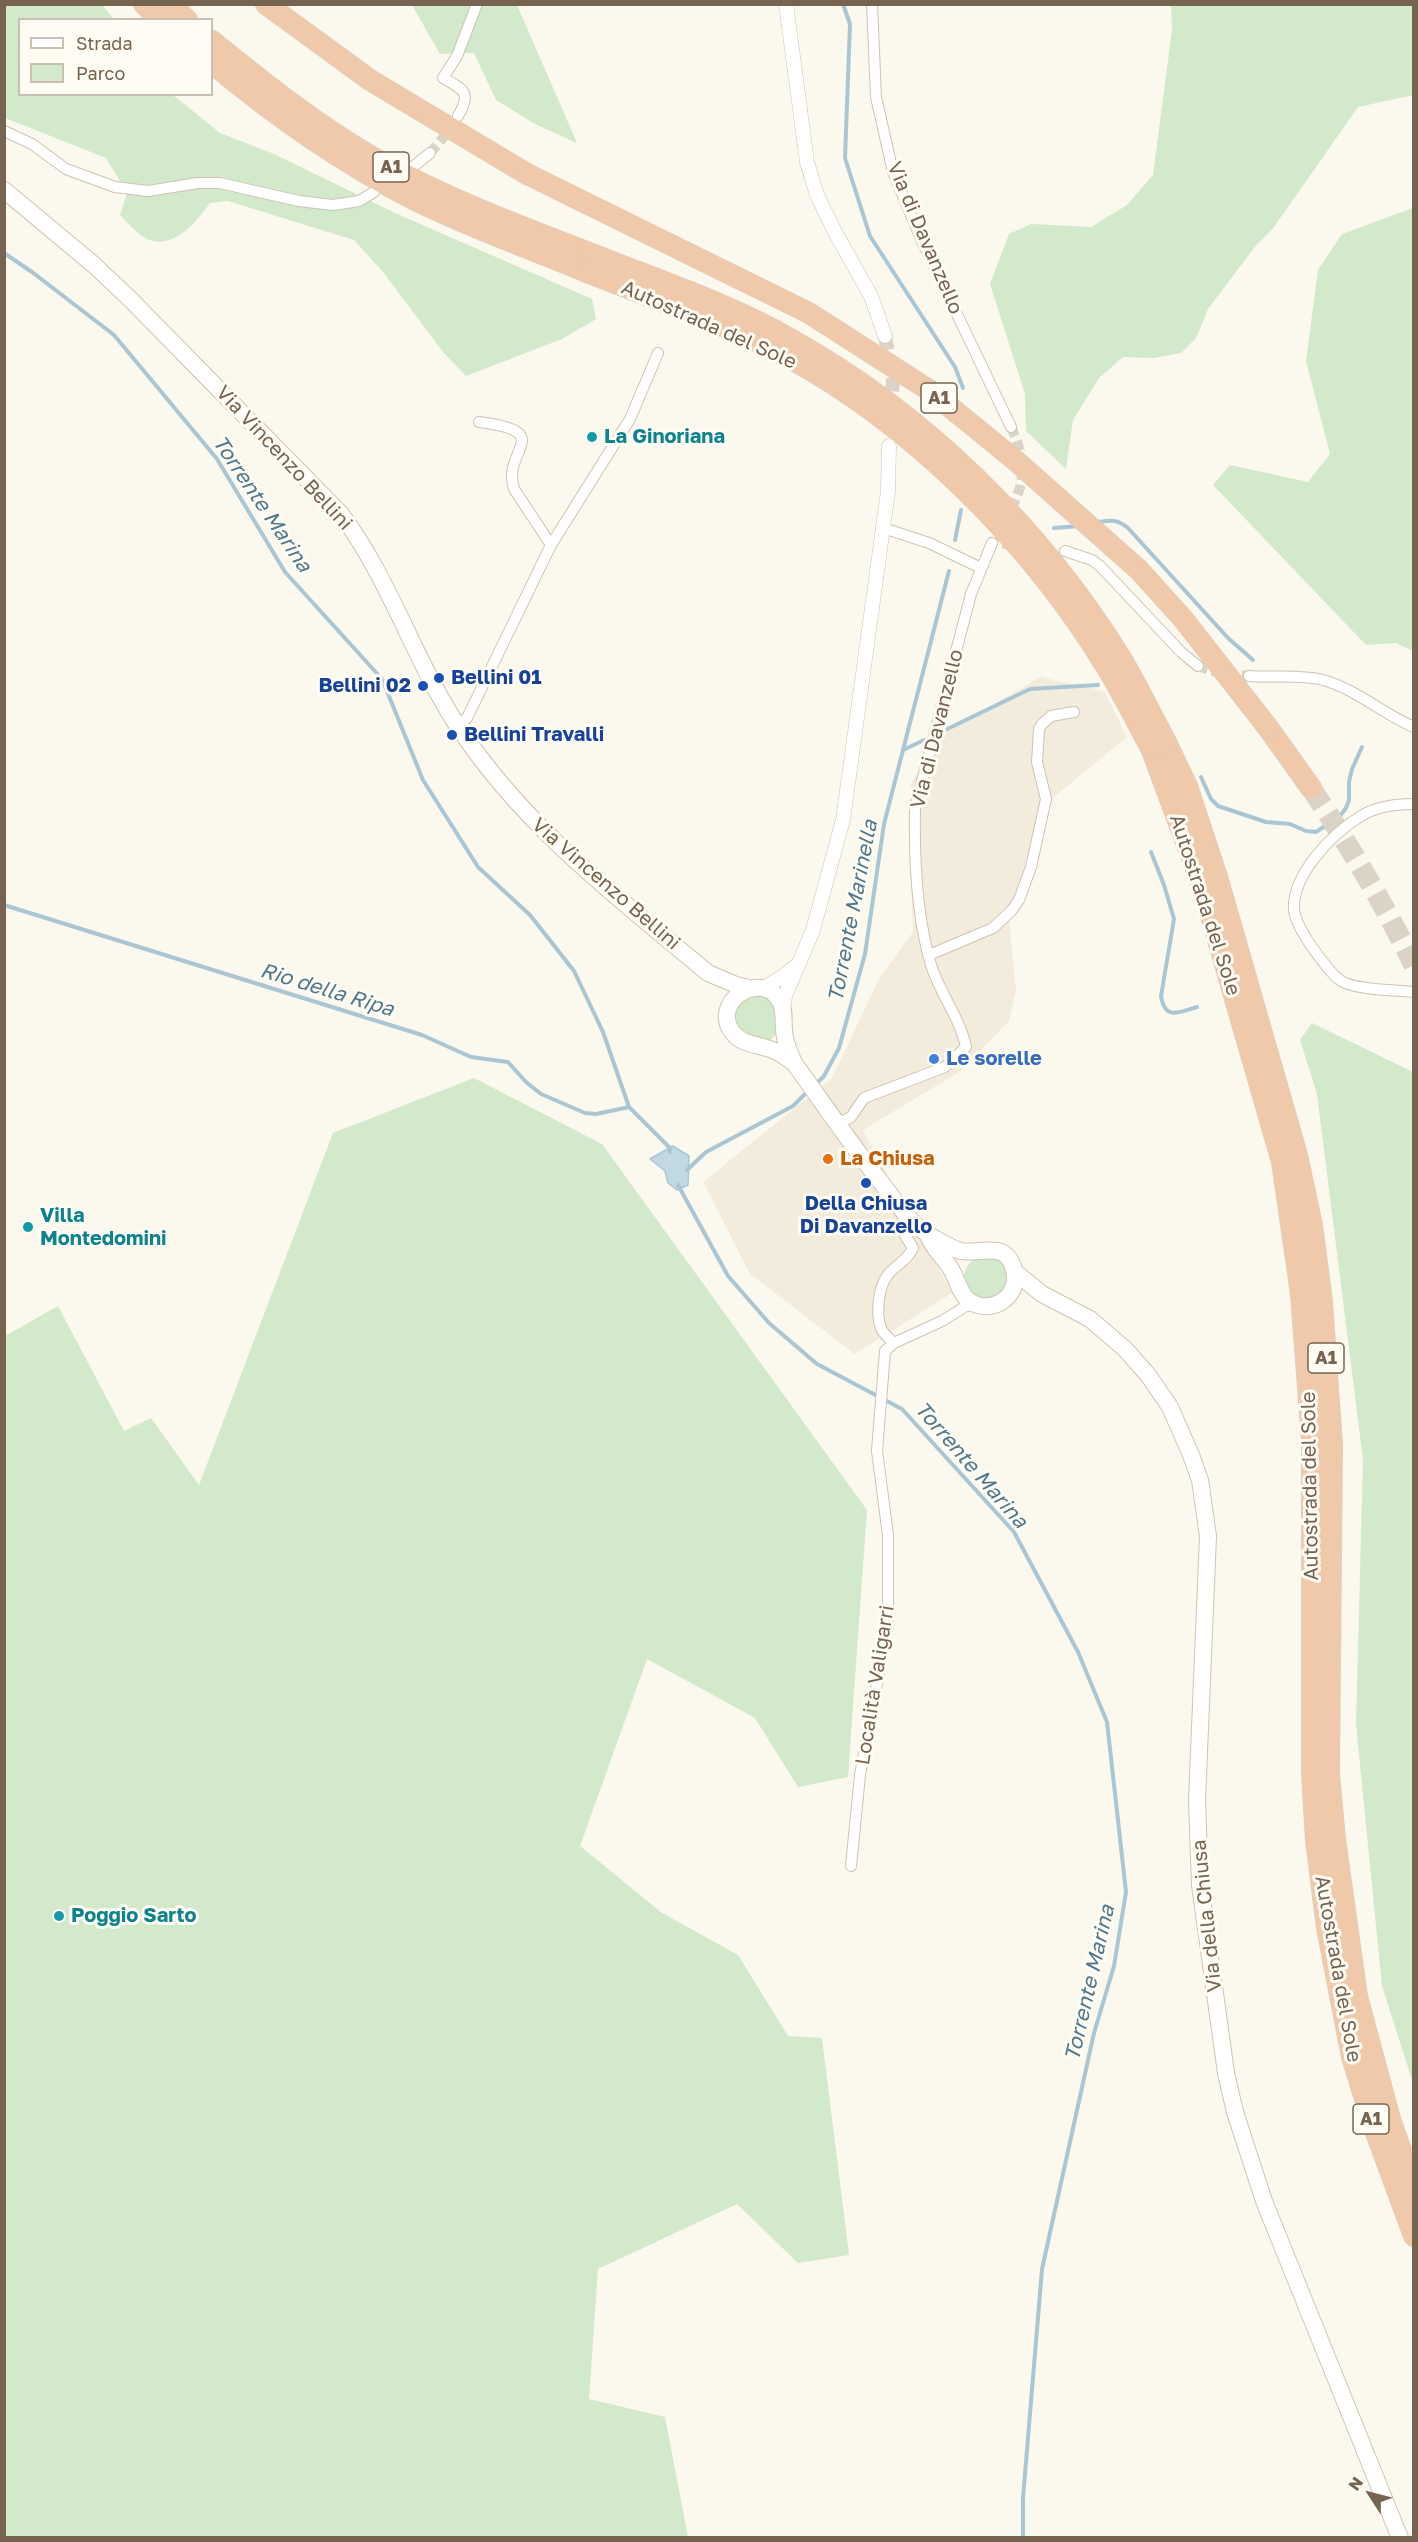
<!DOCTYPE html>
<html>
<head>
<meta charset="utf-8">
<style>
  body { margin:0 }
  #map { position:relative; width:1418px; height:2542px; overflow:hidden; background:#fbf8ed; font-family:"Golos Text",sans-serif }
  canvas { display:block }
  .frame { position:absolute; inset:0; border:6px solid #766451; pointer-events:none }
  .legend { position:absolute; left:18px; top:18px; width:195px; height:78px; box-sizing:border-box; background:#fefcf3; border:2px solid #c8bfb2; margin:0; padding:8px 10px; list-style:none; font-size:18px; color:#766451 }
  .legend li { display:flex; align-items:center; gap:12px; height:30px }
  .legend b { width:30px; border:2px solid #c8bfb2 }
  .north { position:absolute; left:1340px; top:2464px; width:60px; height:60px; -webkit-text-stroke:4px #fefcf3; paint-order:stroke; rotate:306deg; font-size:16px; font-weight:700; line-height:24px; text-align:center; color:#766451 }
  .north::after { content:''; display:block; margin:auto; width:21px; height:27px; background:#766451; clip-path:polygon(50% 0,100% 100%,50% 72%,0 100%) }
</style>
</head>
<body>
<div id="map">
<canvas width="1418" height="2542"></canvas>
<div class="frame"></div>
<ul class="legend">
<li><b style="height:8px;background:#fff"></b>Strada</li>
<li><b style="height:16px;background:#d2e9cb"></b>Parco</li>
</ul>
<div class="north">N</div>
</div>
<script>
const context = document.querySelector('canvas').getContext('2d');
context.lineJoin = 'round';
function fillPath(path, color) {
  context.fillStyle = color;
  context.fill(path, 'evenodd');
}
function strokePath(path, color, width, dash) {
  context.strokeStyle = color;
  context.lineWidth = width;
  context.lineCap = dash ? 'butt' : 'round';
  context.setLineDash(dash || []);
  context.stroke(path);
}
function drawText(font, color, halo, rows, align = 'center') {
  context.font = font + ' "Golos Text",sans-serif';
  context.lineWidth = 6;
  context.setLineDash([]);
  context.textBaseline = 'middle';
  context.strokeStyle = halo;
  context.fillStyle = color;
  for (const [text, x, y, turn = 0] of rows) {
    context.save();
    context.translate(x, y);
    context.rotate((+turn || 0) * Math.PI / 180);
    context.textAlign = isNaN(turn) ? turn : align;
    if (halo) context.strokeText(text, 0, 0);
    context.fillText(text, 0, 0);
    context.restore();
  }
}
fillPath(new Path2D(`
  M1040,677L1104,691L1127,737L1053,798L1009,920L1016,991L1009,1021L961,1071L863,1130L952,1293L855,1354L750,1274L703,1182L832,1078L879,979L913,932L909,830L911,783L945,733Z`), '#f3ecdc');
fillPath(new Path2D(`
  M4,5H102L114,19L20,20V94L173,95L220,133L274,154L395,213L592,299L596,319L562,339L466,376L443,352L383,272L354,240L228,201L210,203C198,220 177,246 153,241C140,238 129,224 120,215L127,193L106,158L5,118Z
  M412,5H517L577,143L535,124L496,100L474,53L440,54Z
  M1171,5H1413V95L1358,107L1274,227L1254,248L1208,309L1196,338L1181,353L1154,358L1123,357L1099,378L1073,420L1066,469L1026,431L1025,394L990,284L1009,234L1031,224L1091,227L1127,205L1153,175L1172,30Z
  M1413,208H1414L1413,651L1396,643L1366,645L1213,485L1230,465L1308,482L1330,454L1306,361L1318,270L1342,234Z
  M770,991L780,1031L769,1041L747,1043L728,1008L731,1001Z
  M1312,1023L1413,1072V2083L1382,1986L1356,1724L1363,1460L1317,1094L1300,1040Z
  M474,1078L602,1144L867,1510L848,1777L798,1787L755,1718L647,1659L580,1846L662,1913L738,1955L788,2036L822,2038L849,2255L798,2263L737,2204L598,2269L589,2399L665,2417L688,2537H5V1336L58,1306L124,1431L151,1418L199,1485L333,1133Z
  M964 1278a22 22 0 1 1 44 0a22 22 0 1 1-44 0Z`), '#d2e9cb');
const water = new Path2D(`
  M673,1146L689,1156L688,1185L677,1190L668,1183L665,1171L650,1159Z`);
fillPath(water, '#c2d9e4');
strokePath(water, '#a9c6d5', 1.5);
strokePath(new Path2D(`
  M843,4L850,24L845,158L870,236L955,367L963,388
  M4,253L32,272L114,335L217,459L285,572L382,679L423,780L478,867L530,915L574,971L603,1032L629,1107L669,1147L670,1152
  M1098,522C1112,520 1117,519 1128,528L1228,638L1253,660
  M1054,528L1079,526
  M955,540L961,510
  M941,732L1030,689L1098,685
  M903,750L924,740
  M1201,777L1211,799L1218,806L1266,822L1290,824L1306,831L1316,832L1339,817L1346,808L1349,800V782L1352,769L1362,747
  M1151,852L1164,885L1174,919L1161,996C1165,1021 1179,1012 1197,1007
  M4,905L422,1035L471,1057L508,1062L526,1082L541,1094L585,1113L596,1114L629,1107
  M816,1084L824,1076L839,1048L865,954L884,824L949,571
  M687,1170L706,1152L793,1106L808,1091
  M678,1185L728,1276L769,1323L817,1364L902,1409L1014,1532L1078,1652L1107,1722L1126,1892L1114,1966L1094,2033L1042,2269L1023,2498V2538`), '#a9c6d5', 4);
strokePath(new Path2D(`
  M430,153L453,126
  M1011,427C1035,479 1017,498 992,543L1015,544
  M1198,666L1219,673L1249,676`), '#dad3c6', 10, [10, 5]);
strokePath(new Path2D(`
  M885,336L893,379L891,411`), '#dad3c6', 14, [14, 7]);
strokePath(new Path2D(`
  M1311,788C1349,845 1384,904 1414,965`), '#dad3c6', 21, [21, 10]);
const minor = new Path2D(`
  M872,4L876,97L893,172L922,241L1011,427
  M458,116C472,92 464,90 443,78L457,56L477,4
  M4,131L32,144L66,169L115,187L148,191L198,183H220L299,201L333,205L359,201L374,192
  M414,166L430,153
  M479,422C558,432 501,450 514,489L551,545
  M883,528L929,543L981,568
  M1065,551L1092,560L1100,566L1181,652L1198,666
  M1249,676C1274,678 1299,674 1323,680C1356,689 1383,714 1414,727
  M457,725L467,718L551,545L630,419L658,353
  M1414,804C1395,804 1377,806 1361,816C1333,833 1292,874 1294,910C1296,925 1308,942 1317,954C1324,963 1332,975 1341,981C1357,990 1394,990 1414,992
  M929,955L993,928L1012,910L1019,900L1031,867L1046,799L1037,762L1039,729L1042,724L1051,716L1074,712
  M838,1124L851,1117L864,1098L945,1067L966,1047C960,1018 940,994 931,965C917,918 914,857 915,808L971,594L992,543
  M894,1343C889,1338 883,1334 881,1328C876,1315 878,1288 887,1276C894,1266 908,1260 913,1248L899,1226L907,1215
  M851,1866L860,1775L888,1624V1535L877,1451L885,1351L894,1343L942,1321L966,1306L977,1305`);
const tertiary = new Path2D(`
  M786,4L807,162L817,195L836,234L871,296L885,336
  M764,988L782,977L796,966
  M783,1009L785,996L813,930L843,820L888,491L889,446`);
const secondary = new Path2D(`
  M4,190L94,265L131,300L341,514C389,578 413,657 457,725C524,827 616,896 708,973L736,985L749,988
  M794,1063C788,1059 782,1054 775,1051C761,1044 743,1046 733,1033C709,1003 761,968 780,1001C786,1012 782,1025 785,1037C786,1046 791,1055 794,1063C823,1103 850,1143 880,1181C892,1196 903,1214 918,1227C926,1234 950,1248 961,1251C981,1255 1006,1239 1014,1270C1021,1297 990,1317 968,1300C959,1292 957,1279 951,1269C944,1257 932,1248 928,1235
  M1015,1272L1042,1294L1090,1319L1125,1349L1148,1375L1170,1407L1191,1455L1200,1480L1208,1536L1197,1800L1200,1885L1226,2073L1235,2112L1264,2201L1400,2538`);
const motorway = new Path2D(`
  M144,4L160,20
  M170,4L187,20
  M266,4L370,80L527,174
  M212,41C265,84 319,127 379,161C446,199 520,226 592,254
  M212,63C274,115 341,162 413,199C469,227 529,248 587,272
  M1269,729L1311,788
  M1166,742L1187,786L1218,880L1297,1155L1312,1225L1322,1301L1332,1445L1329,1774L1335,1839L1357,1996L1390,2119L1414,2187
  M1151,748L1203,888L1282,1162L1301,1294L1312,1441V1774L1316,1841L1327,1928L1352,2057L1372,2122L1414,2236`);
strokePath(minor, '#cdc3b3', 12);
strokePath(tertiary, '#cdc3b3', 15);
strokePath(secondary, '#d0c4b1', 18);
strokePath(motorway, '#d9d4ce', 22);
strokePath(minor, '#fff', 10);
strokePath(tertiary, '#fff', 14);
strokePath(secondary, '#fff', 16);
strokePath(motorway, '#f0c8aa', 21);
const motorwayBridge = new Path2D(`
  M527,174L809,313L929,390L1015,460L1139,570L1184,620L1269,729
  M592,254C659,281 730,304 792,340C926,415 1040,528 1121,658C1137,685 1151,714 1166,742
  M587,272C652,298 721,322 784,355C913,424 1031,543 1107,668C1123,694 1136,721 1151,748`);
strokePath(motorwayBridge, '#d9d4ce', 22, []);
strokePath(motorwayBridge, '#f0c8aa', 21);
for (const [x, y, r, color] of [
  [592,437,6,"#0f9aa8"],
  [439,678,6,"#1a4fb4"],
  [423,686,6,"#1a4fb4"],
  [452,735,6,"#1a4fb4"],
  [934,1059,6,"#3f7fe0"],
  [828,1159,6,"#e8710a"],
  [866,1183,6,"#1a4fb4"],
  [28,1227,6,"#0f9aa8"],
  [59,1916,6,"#0f9aa8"]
]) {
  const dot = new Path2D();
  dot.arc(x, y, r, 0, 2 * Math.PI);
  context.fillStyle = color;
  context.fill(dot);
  strokePath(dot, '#fefcf3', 2);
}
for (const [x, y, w] of [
  [391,167,36],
  [939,398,36],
  [1326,1358,36],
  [1371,2119,36]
]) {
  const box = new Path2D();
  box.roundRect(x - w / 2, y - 15, w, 30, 4.5);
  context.fillStyle = '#fefcf3';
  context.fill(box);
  strokePath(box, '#766451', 1.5);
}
drawText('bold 18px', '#766451', null, [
  ["A1",391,167],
  ["A1",939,398],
  ["A1",1326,1358],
  ["A1",1371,2119]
]);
drawText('20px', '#766451', '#fefcf3', [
  ["Via di Davanzello",925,238,67],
  ["Autostrada del Sole",709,325,24],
  ["Via Vincenzo Bellini",284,458,47],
  ["Via di Davanzello",937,729,-76],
  ["Via Vincenzo Bellini",606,884,41],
  ["Autostrada del Sole",1205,905,72],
  ["Autostrada del Sole",1310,1486,-91],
  ["Località Valigarri",875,1685,-81],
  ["Via della Chiusa",1207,1916,-96],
  ["Autostrada del Sole",1338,1969,80]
]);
drawText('bold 20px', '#0d838f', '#fefcf3', [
  ["La Ginoriana",604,437],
  ["Villa",40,1216],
  ["Montedomini",40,1239],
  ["Poggio Sarto",71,1916]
], 'left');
drawText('bold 20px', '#164399', '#fefcf3', [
  ["Bellini 01",451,678],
  ["Bellini 02",411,686,"right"],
  ["Bellini Travalli",464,735],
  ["Della Chiusa",866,1204,"center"],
  ["Di Davanzello",866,1227,"center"]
], 'left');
drawText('bold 20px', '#366cbe', '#fefcf3', [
  ["Le sorelle",946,1059]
], 'left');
drawText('bold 20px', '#c56008', '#fefcf3', [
  ["La Chiusa",840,1159]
], 'left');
drawText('italic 21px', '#4f788d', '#fefcf3', [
  ["Torrente Marina",262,504,56],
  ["Torrente Marinella",853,911,-79],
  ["Rio della Ripa",327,990,17],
  ["Torrente Marina",971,1465,49],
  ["Torrente Marina",1090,1983,-77]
]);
</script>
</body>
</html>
